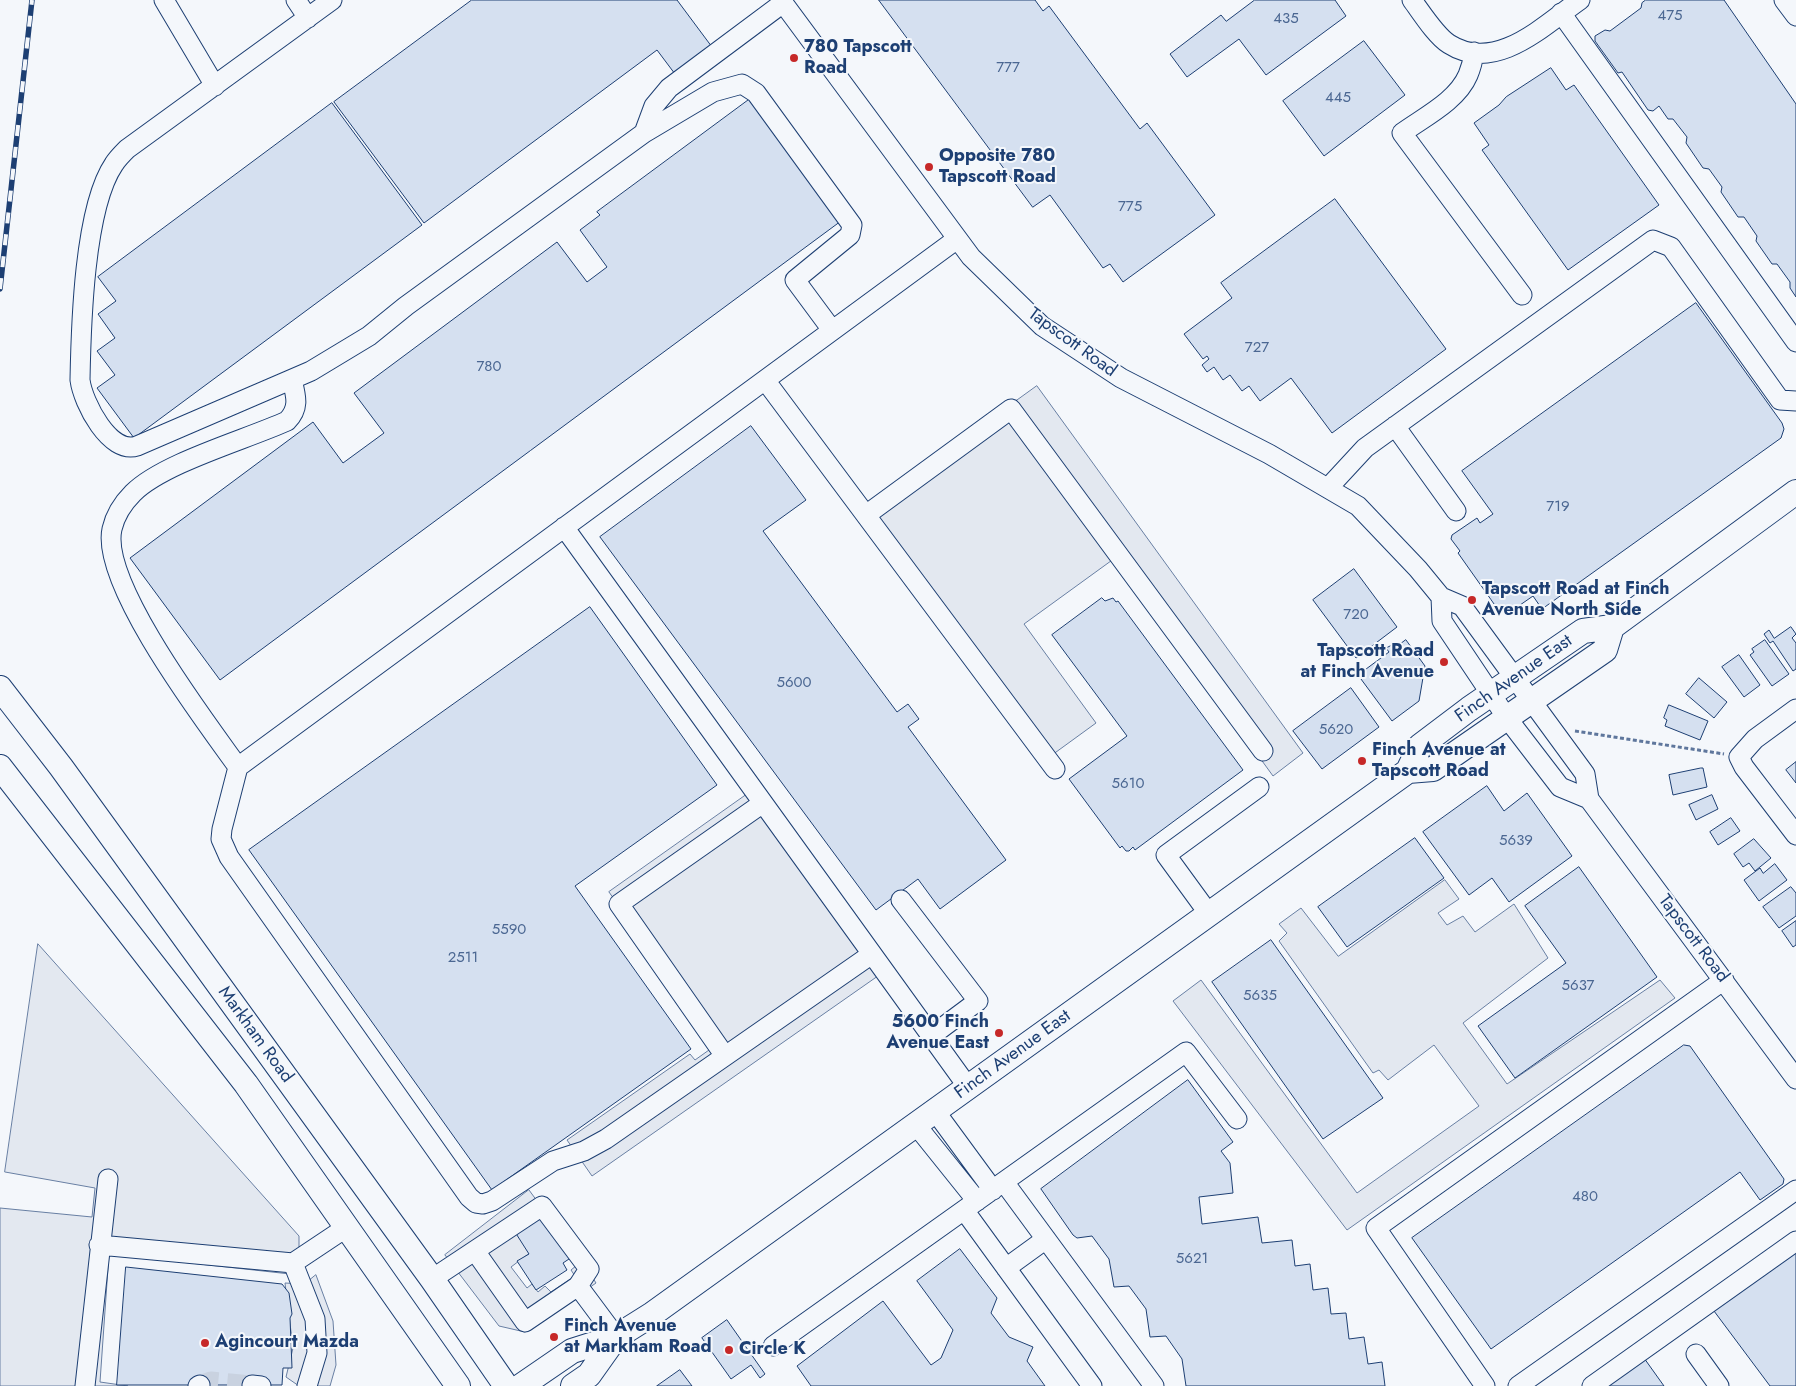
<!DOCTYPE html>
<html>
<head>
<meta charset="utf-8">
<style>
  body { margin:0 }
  canvas { display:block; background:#f4f7fb }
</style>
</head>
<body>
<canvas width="1796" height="1386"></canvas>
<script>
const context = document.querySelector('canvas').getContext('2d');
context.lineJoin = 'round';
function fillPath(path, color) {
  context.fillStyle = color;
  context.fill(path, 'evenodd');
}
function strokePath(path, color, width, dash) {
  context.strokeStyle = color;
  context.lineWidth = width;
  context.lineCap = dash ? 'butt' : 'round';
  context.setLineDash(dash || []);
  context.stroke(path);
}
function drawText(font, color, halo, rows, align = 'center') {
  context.font = font + ' Jost,sans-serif';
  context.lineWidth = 4;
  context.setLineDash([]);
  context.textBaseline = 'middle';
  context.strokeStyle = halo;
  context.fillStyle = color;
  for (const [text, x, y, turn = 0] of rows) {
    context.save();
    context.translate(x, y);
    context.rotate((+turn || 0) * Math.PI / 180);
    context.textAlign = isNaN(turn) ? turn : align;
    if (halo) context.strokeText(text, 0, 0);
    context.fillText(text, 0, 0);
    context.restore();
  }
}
const parking = new Path2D(`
  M1037,386L1303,753L1273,776L1115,558L1024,624L1096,723L1041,763L860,514Z
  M756,788L885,971L592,1176L567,1140L690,1054L695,1060L716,1045L609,892Z
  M1445,880L1459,899L1438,913L1447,925L1463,916L1475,932L1514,904L1548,958L1463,1023L1507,1084L1660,980L1675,998L1347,1230L1173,1001L1201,980L1357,1193L1479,1106L1434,1045L1388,1080L1379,1070L1373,1073L1279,941L1287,933L1279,924L1301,908L1338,956Z
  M38,944L299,1236V1275L109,1254L100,1382L128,1386H0V1208L92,1217L95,1188L5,1172Z
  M529,1190L559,1231L511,1267L527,1288L532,1284L538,1292L545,1286L551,1292L575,1276L571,1270L582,1261L596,1283L525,1332L499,1326L445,1255Z
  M316,1275L333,1321L336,1365L330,1386H299L286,1377L293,1348L285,1283L304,1284Z`);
fillPath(parking, '#e3e8f0');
strokePath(parking, '#687fa3', 1);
const building = new Path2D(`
  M472,0H677L712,47L675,74L657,50L424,223L334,102Z
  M879,0H1035L1043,11L1049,6L1140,129L1147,123L1215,215L1123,282L1110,264L1103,268L1050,195L1033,207Z
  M1255,0H1335L1346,16L1266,75L1239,39L1187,77L1170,54L1221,15L1226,21Z
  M1646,0H1724L1796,104V297L1790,288V282L1777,264H1772L1756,241L1757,236L1744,217H1738L1721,192L1722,187L1709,169L1703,168L1686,143L1687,137L1673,119H1668L1659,106L1653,111L1648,110L1622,72L1618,73L1595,41V36L1605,30L1610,31L1641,8L1642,3Z
  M1364,41L1405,95L1324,156L1283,101Z
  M1551,68L1566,90L1574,85L1659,205L1568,270L1482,150L1489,145L1474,123L1499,105L1506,97Z
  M750,99L841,221L220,680L130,558L313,422L343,463L384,433L354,393L557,242L587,282L607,267L580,230L600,215L597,212Z
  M332,103L422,225L134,438L97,388L115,375L97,351L115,338L98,314L116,301L98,277Z
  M1335,199L1446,349L1332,433L1291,378L1260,401L1249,386L1242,391L1230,375L1223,380L1214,367L1207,372L1202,365L1209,359L1207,356L1203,359L1184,334L1232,298L1221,283Z
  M1696,303L1782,423L1784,429L1781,438L1542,609L1533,596L1510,612L1499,611L1458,553L1460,551L1451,539L1452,535L1477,518L1480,523L1493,514L1462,471Z
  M751,426L806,500L763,531L897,712L908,704L919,719L908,727L1006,860L940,909L918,879L876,910L600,537Z
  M1354,569L1397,627L1356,658L1313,600Z
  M1102,598L1105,601L1113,598L1116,602L1118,601L1243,770L1135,850L1133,847L1129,851H1126L1122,846L1120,848L1069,779L1127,736L1052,635Z
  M590,607L717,785L575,886L691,1049L492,1190L249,850Z
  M1791,627L1796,634L1792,638L1796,643V669L1793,671L1773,641L1770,643L1764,634L1769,630L1774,638Z
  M1406,640L1425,666L1419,701L1392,721L1358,675L1389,652L1386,648L1392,645L1394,648Z
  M1765,640L1789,674L1772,686L1750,655L1754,652L1752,649Z
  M1739,655L1760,685L1744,697L1722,667Z
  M1699,678L1727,702L1714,718L1686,694Z
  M1351,688L1379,727L1322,769L1293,731Z
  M1669,705L1708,721L1700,740L1665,726L1667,720L1664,718Z
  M1796,762V783L1786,770Z
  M1701,768H1703L1707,787L1673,795L1669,775Z
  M1487,786L1504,811L1527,793L1572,856L1509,902L1492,878L1469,895L1423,832Z
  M1712,795L1718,809L1696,820L1689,805Z
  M1731,818L1740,831L1718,845L1710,832Z
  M1415,838L1444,878L1347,947L1318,907Z
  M1754,839L1771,858L1755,871L1749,863L1743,867L1734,854Z
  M1775,864L1787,880L1759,901L1744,880L1760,868L1763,873Z
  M1579,867L1657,977L1515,1078L1478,1026L1566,963L1525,906Z
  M1791,887L1796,893V916L1779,928L1763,907Z
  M1796,921V945L1793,947L1782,931Z
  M1271,940L1383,1098L1323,1139L1212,982Z
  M1684,1045L1690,1046L1784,1179L1783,1184L1760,1200L1740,1172L1491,1349L1412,1238Z
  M1188,1080L1233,1142L1221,1151L1230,1163L1233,1193L1199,1197L1202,1224L1258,1217L1262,1243L1292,1240L1295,1266L1310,1264L1313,1290L1328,1288L1331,1314L1346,1313L1349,1339L1364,1337L1368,1364L1382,1362L1385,1386H1186L1182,1359L1166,1336L1150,1337L1146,1309L1129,1286L1114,1287L1109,1259L1092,1236L1077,1238L1073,1235L1041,1189Z
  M544,1214L572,1257L563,1263L567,1270L536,1290L517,1261L529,1254L515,1232Z
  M960,1249L997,1298L991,1313L1009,1337L1033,1347L1027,1361L1045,1386H811L797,1366L883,1301L931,1365L941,1358L953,1330L917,1281Z
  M1796,1251V1386H1770L1714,1311Z
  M126,1267L282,1284L289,1293L292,1314L290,1318L292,1368H283L282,1385H117Z
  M727,1320L765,1374L760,1378L751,1365L731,1379L702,1338Z
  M1644,1358L1664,1386H1605Z
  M680,1370L692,1386H657Z`);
fillPath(building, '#d5e0f0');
strokePath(building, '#1d3f73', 1);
strokePath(new Path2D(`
  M200,1385L211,1381L252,1385`), '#c9d2e0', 19, [19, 9]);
const minor = new Path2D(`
  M164,0L215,86
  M296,0L308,18
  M332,0L127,149C122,154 117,159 114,164C84,208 81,326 80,380C83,403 110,455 137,446L311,371L369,336L406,306L644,133L654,106L669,88L783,3
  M781,0L971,257L1042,326L1121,378L1269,454L1358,506L1418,569L1441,597L1462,606L1585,774L1589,799L1796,1079
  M1412,0C1421,12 1436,36 1449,44C1496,74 1544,25 1580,0
  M1784,0L1796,16
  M1561,13L1796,342
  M1474,52C1473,60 1471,68 1468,75C1457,101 1424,117 1402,133L1522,295
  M644,133L713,92L742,84L756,93L852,225L850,235L795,280L832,330
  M765,380L1055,769
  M1395,426L1456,511
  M1328,488L1365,448L1653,240L1671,247L1780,400L1796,401
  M866,515L1011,409L1263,751
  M564,527L968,1087
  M1441,597L1442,621L1507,718L1560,787L1589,799
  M1796,709L1755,739L1739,757L1744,767L1796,835
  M238,767C205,721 100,583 112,529C115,516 123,503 133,493C163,463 245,440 287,421C300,408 296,396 292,380
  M901,900L978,1001L931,1036
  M1209,914L1166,855L1259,787
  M872,954L606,1139L584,1151L553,1161L492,1201L483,1204L476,1203L469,1197L229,857L221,839L222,829L238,767L957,239
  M725,1056L619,904L763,803
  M935,1111L993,1190
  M916,1125L977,1201
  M1004,1182L1154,1386
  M964,1210L1092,1386
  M99,1245L293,1263L315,1319L317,1353L307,1386
  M293,1263L347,1227
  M1006,1268L1046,1239
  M432,1279L542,1206L589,1269L578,1286L525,1322L475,1251
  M578,1286L616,1337
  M773,1346L1186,1052L1237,1119
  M1696,1354L1719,1386
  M252,1385L261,1386
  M85,1386L108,1179
  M198,1386L200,1385
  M1485,1386L1376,1228L1724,980
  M1518,1386L1796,1190
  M1592,1386L1796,1241`);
const major = new Path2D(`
  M0,688L61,767L432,1279L506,1386
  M0,767L246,1084L458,1386
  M1408,771L1433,769L1605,650L1612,627
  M521,1386L572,1351L616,1337L651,1315L1408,771L1420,746L1469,709L1583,631L1612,627L1796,492
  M573,1386L589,1375L616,1337`);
strokePath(minor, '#1d3f73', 21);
strokePath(major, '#1d3f73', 26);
strokePath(new Path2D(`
  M1575,731L1724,754`), '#5e769c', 3, [4, 2.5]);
strokePath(minor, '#f4f7fb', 19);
strokePath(major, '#f4f7fb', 24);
const rail = new Path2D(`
  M0,289L32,0`);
strokePath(rail, '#1d3f73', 5.5);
strokePath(rail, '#f4f7fb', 4, [11]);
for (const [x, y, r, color] of [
  [794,58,5,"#c62828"],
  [929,167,5,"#c62828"],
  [1472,600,5,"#c62828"],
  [1444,662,5,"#c62828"],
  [1362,761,5,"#c62828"],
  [999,1033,5,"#c62828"],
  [554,1337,5,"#c62828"],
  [205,1343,5,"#c62828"],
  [729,1350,5,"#c62828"]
]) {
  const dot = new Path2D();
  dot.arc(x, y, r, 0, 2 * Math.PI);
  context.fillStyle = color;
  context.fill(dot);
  strokePath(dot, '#f4f7fb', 2);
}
drawText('15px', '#4b6792', null, [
  ["475",1670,16],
  ["435",1286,19],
  ["777",1008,68],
  ["445",1338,98],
  ["775",1130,207],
  ["727",1257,348],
  ["780",489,367],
  ["719",1558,507],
  ["720",1356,615],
  ["5600",794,683],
  ["5620",1336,730],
  ["5610",1128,784],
  ["5639",1516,841],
  ["5590",509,930],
  ["2511",463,958],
  ["5637",1578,986],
  ["5635",1260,996],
  ["480",1585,1197],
  ["5621",1192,1259]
]);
drawText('bold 18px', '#1d3f73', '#f4f7fb', [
  ["780 Tapscott",804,48],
  ["Road",804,69],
  ["Opposite 780",939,157],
  ["Tapscott Road",939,178],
  ["Tapscott Road at Finch",1482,590],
  ["Avenue North Side",1482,611],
  ["Tapscott Road",1434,652,"right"],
  ["at Finch Avenue",1434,673,"right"],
  ["Finch Avenue at",1372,751],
  ["Tapscott Road",1372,772],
  ["5600 Finch",989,1023,"right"],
  ["Avenue East",989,1044,"right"],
  ["Finch Avenue",564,1327],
  ["at Markham Road",564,1348],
  ["Agincourt Mazda",215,1343],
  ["Circle K",739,1350]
], 'left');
drawText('18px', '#1d3f73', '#f4f7fb', [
  ["Tapscott Road",1072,343,36],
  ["Finch Avenue East",1514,679,-35],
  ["Tapscott Road",1693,939,53],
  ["Markham Road",255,1035,54],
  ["Finch Avenue East",1013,1055,-36]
]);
</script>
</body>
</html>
